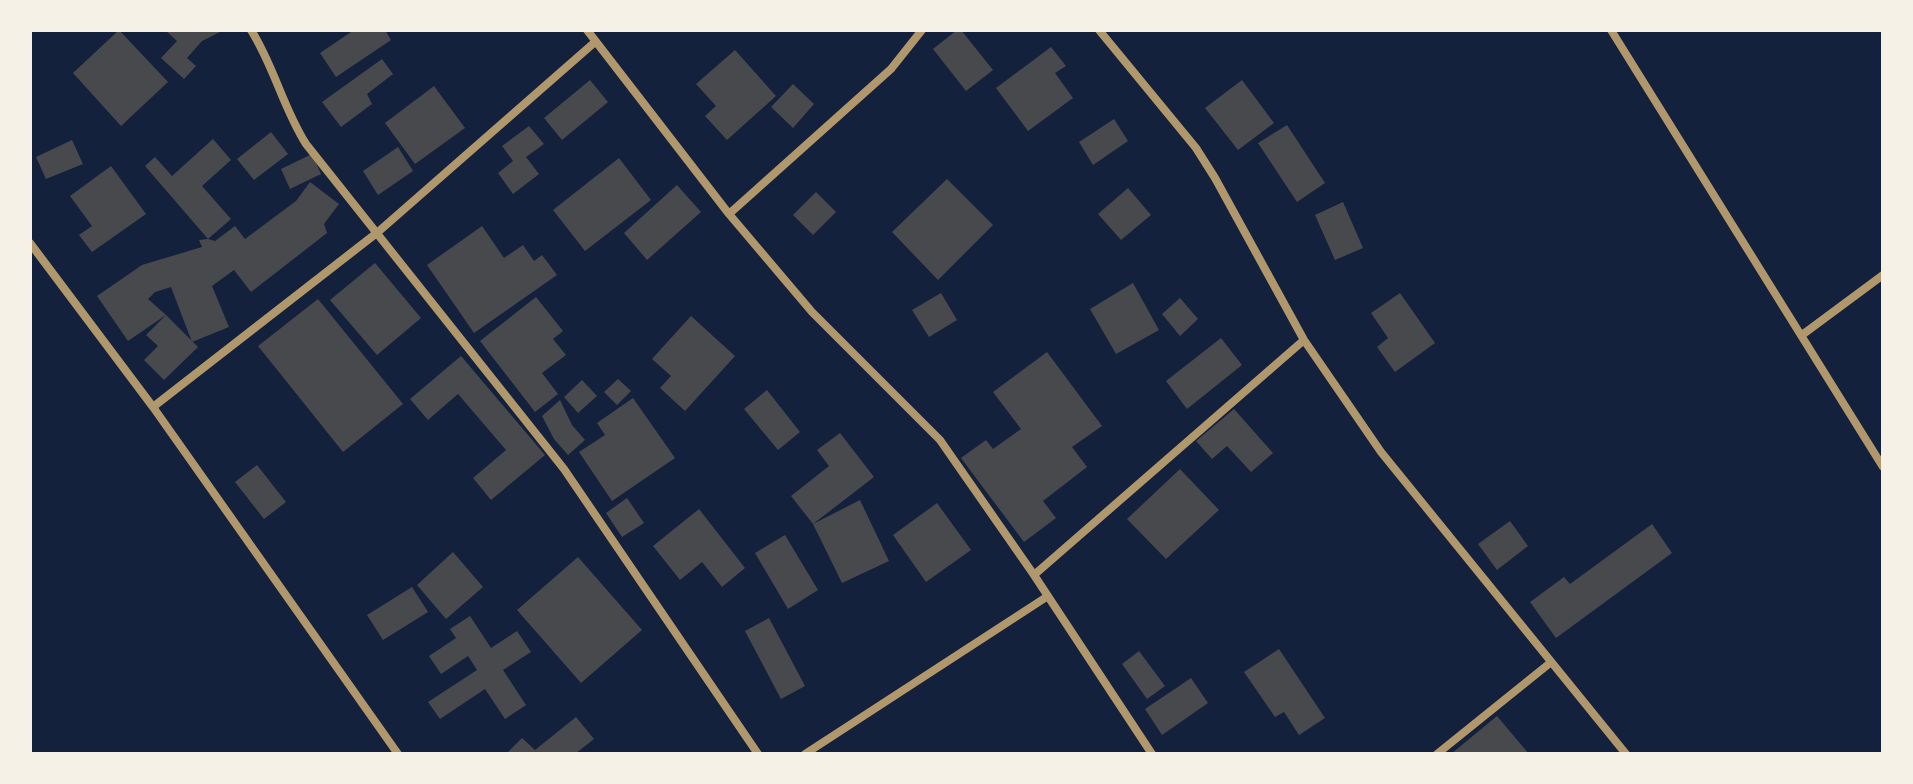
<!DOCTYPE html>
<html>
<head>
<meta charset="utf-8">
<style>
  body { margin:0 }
  #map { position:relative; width:1913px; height:784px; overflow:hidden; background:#14213d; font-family:"Open Sans",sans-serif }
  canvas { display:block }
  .frame { position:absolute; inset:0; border:32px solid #f6f1e7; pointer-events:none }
</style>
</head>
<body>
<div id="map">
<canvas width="1913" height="784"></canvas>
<div class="frame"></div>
</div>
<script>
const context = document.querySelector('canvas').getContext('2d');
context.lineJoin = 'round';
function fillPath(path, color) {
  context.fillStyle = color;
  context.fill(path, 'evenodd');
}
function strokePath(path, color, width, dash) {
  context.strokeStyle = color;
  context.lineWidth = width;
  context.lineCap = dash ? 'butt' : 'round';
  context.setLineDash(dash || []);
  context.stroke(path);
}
fillPath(new Path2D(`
  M119,30L168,82L121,126L73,73Z
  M165,30H224L202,41L187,58L196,66L184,79L161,58L177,41Z
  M354,30H385L391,40L336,77L320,53Z
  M957,30H961L993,70L966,91L933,49Z
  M1051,47L1066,66L1055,73L1073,98L1028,131L996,88Z
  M735,50L776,96L727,140L705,116L716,106L696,84Z
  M382,59L393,74L367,94L372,104L341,127L322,102Z
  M590,80L608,102L562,140L544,118Z
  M1242,80L1274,123L1238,150L1205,108Z
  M793,84L814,104L793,128L771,107Z
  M434,86L465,128L415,164L385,123Z
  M1114,119L1128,141L1093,165L1079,142Z
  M1287,125L1325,183L1297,202L1258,143Z
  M529,126L544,144L526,157L539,174L513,194L498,173L513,161L502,146Z
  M271,132L288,154L254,180L237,159Z
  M213,139L231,160L202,186L231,219L208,239L215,241L235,226L245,239L296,201L310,182L339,204L324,224L327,233L251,292L234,270L212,286L229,327L192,342L171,287L155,292L148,299L166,315L128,341L97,296L142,265L202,247L199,240L208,239L145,166L155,157L172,176Z
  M72,140L83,164L46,179L36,157Z
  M398,147L413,171L378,195L363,171Z
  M312,154L321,174L290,189L281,169Z
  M619,158L651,200L585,251L553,210Z
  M111,166L146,214L92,252L79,235L92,226L70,196Z
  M947,179L993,225L938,280L892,232Z
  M677,185L701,212L647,260L624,233Z
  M1128,188L1151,215L1121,240L1098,214Z
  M816,192L836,212L813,235L793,215Z
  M1343,202L1363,248L1335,260L1315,215Z
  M482,226L504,258L523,245L534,261L542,255L557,275L474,333L427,265Z
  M375,263L421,318L377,355L330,300Z
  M1133,283L1159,330L1116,354L1090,309Z
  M941,293L957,320L929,337L912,310Z
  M1400,293L1435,343L1395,372L1377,347L1388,338L1371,313Z
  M536,297L563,331L553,339L566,355L542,373L558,394L535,412L480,341Z
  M1180,298L1198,319L1180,336L1162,314Z
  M318,299L403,404L343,452L258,346Z
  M166,315L198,347L164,380L144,360L158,346L146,335Z
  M691,316L735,356L685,411L660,388L671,376L652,359Z
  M1221,338L1242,365L1187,409L1166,381Z
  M1047,352L1102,426L1072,447L1087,467L1043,501L1056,518L1024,542L961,458L986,440L993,449L1021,429L993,392Z
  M461,356L545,455L491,500L473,478L506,450L458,394L428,420L410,399Z
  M618,379L631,391L617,405L604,392Z
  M582,380L597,396L578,413L564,397Z
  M767,390L800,432L778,450L744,409Z
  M633,398L675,458L612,501L579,452L605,435L597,423Z
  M560,400L572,425L585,440L568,455L554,439L542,416Z
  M1234,409L1273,453L1251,472L1227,446L1212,459L1196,441Z
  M840,433L874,477L813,524L791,496L829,466L817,450Z
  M257,465L286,502L264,519L235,482Z
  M1180,469L1219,510L1166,559L1127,519Z
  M627,498L644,523L622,537L606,513Z
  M860,500L889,561L842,583L813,524Z
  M937,503L971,550L926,582L893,535Z
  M699,509L745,568L722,587L702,562L680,580L653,546Z
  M1510,521L1528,546L1497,570L1478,544Z
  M1652,524L1672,553L1556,638L1530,602L1564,577L1570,584Z
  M785,535L818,590L788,609L755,553Z
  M453,552L483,587L446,619L417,585Z
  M578,557L642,630L581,683L517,610Z
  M412,587L428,612L383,640L367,615Z
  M470,616L491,648L517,631L531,652L503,670L526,705L505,719L485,689L440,719L428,702L477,670L468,656L441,674L429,656L456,638L450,629Z
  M769,618L805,686L781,699L745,631Z
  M1279,649L1325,718L1299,735L1284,712L1275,717L1244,672Z
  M1139,651L1165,686L1147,699L1122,664Z
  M1191,678L1208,703L1162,735L1145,709Z
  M1497,716L1529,754H1451Z
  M576,717L594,739L575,754H506L522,738L535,750Z`), '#48494c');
strokePath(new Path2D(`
  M251,30C274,66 283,108 306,144L564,469L758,754
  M587,30L729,214L812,312L940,440L1034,575L1152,754
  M1099,30L1196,148L1215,178L1304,340L1381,452L1626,754
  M1611,30L1883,467
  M729,214L891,69L922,30
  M30,243L153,407L398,754
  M1802,335L1883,275
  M153,407L378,232L595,42
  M1034,575L1304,340
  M805,754L1048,596
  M1437,754L1550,663`), '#b1986c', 8);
</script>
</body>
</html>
